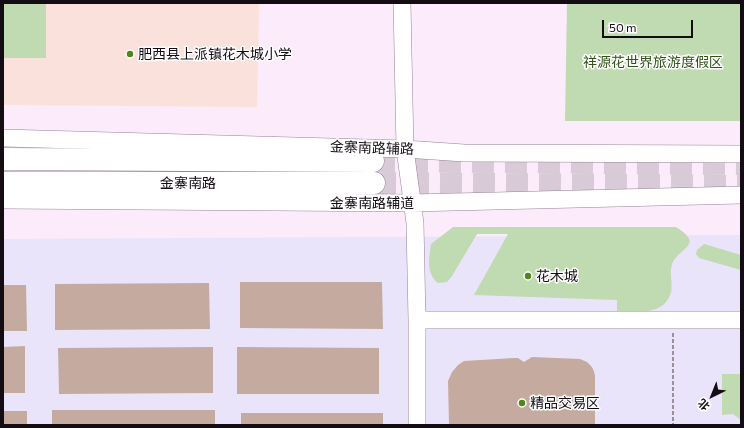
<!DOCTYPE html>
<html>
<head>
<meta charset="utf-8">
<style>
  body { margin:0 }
  #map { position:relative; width:744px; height:428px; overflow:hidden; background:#fcebfb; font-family:Commissioner,"Noto Sans SC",sans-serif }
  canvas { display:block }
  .frame { position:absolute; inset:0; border:4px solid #130c13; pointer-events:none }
  .north { position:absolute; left:692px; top:376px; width:40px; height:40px; -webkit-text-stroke:3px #fff; paint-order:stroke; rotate:223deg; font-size:11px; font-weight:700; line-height:16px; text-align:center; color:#130c13 }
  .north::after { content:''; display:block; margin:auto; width:14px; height:18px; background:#130c13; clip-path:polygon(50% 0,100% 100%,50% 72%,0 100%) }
  .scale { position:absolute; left:602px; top:20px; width:91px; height:18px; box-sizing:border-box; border:2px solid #130c13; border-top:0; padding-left:5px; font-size:12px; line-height:14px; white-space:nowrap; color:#130c13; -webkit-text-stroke:3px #fff; paint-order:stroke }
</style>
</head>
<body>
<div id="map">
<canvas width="744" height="428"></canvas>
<div class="frame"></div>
<div class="north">北</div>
<div class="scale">50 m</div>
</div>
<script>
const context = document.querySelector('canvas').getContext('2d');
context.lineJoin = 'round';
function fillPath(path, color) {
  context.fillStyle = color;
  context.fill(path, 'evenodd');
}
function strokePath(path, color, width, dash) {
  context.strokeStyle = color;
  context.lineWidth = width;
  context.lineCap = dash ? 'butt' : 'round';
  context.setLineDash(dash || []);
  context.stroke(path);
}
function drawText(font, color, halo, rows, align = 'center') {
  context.font = font + ' Commissioner,"Noto Sans SC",sans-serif';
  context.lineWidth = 3;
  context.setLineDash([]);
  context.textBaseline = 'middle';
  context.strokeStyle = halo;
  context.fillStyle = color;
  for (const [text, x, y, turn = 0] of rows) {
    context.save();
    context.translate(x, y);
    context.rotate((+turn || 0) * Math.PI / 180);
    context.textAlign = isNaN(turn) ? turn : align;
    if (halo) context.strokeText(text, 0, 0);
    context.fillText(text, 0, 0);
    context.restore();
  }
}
fillPath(new Path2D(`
  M741,235V425H3V239Z`), '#e9e4fa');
fillPath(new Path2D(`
  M3,3H259L257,107L3,105Z`), '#fbe1dc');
fillPath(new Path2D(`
  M3,3H46V58H3Z
  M567,3H741V121H565Z
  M453,227H676C706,246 678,247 672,265C669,273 673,283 671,292C665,316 635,312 617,312V300L474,295L508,234H477L452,276L447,282L438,283C426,274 429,258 431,244Z
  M704,244L741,255V270L699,258L696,254L697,250Z
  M722,374H741V420L733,414L722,415Z`), '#c0dab2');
fillPath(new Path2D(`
  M240,282H382L383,329L240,328Z
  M209,283L210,329L55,330V284Z
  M3,285H26L27,331H3Z
  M25,346V393H3V347Z
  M213,347V393L59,394L58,348Z
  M237,347L379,348V394H237Z
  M532,357L580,359L587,362L591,366L593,369L595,375V425H449L448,381L452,372L458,365L464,361L514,358H518L524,362Z
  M52,410H215V425H52Z
  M3,411H27V425H3Z
  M241,413H383V425H241Z`), '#c5ab9f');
strokePath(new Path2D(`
  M373,161L741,164
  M374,183L741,186`), '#d9cad8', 22, [22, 11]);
const minor = new Path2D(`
  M402,3L405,149L415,223L417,320V425
  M3,138L405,149L464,153L741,154
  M3,200L412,203L741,195
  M417,320H741`);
const highway = new Path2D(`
  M3,159L373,161
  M3,183H374`);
strokePath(minor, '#978396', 18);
strokePath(highway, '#978396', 23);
strokePath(new Path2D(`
  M673,333V425`), '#9c8f9c', 2, [4, 2]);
strokePath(minor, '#fff', 17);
strokePath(highway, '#fff', 22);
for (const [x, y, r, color] of [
  [130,54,4,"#52851b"],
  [528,276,4,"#52851b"],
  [522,403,4,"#52851b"]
]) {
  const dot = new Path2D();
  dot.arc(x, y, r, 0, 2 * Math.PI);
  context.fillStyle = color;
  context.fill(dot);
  strokePath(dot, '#fff', 1.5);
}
drawText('14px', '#130c13', '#fff', [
  ["肥西县上派镇花木城小学",138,54],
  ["花木城",536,276],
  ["精品交易区",530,403]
], 'left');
drawText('14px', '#305318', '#fff', [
  ["祥源花世界旅游度假区",653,62]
]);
drawText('14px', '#130c13', '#fff', [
  ["金寨南路辅路",372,148,2],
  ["金寨南路",188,183],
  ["金寨南路辅道",372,203]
]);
</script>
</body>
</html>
